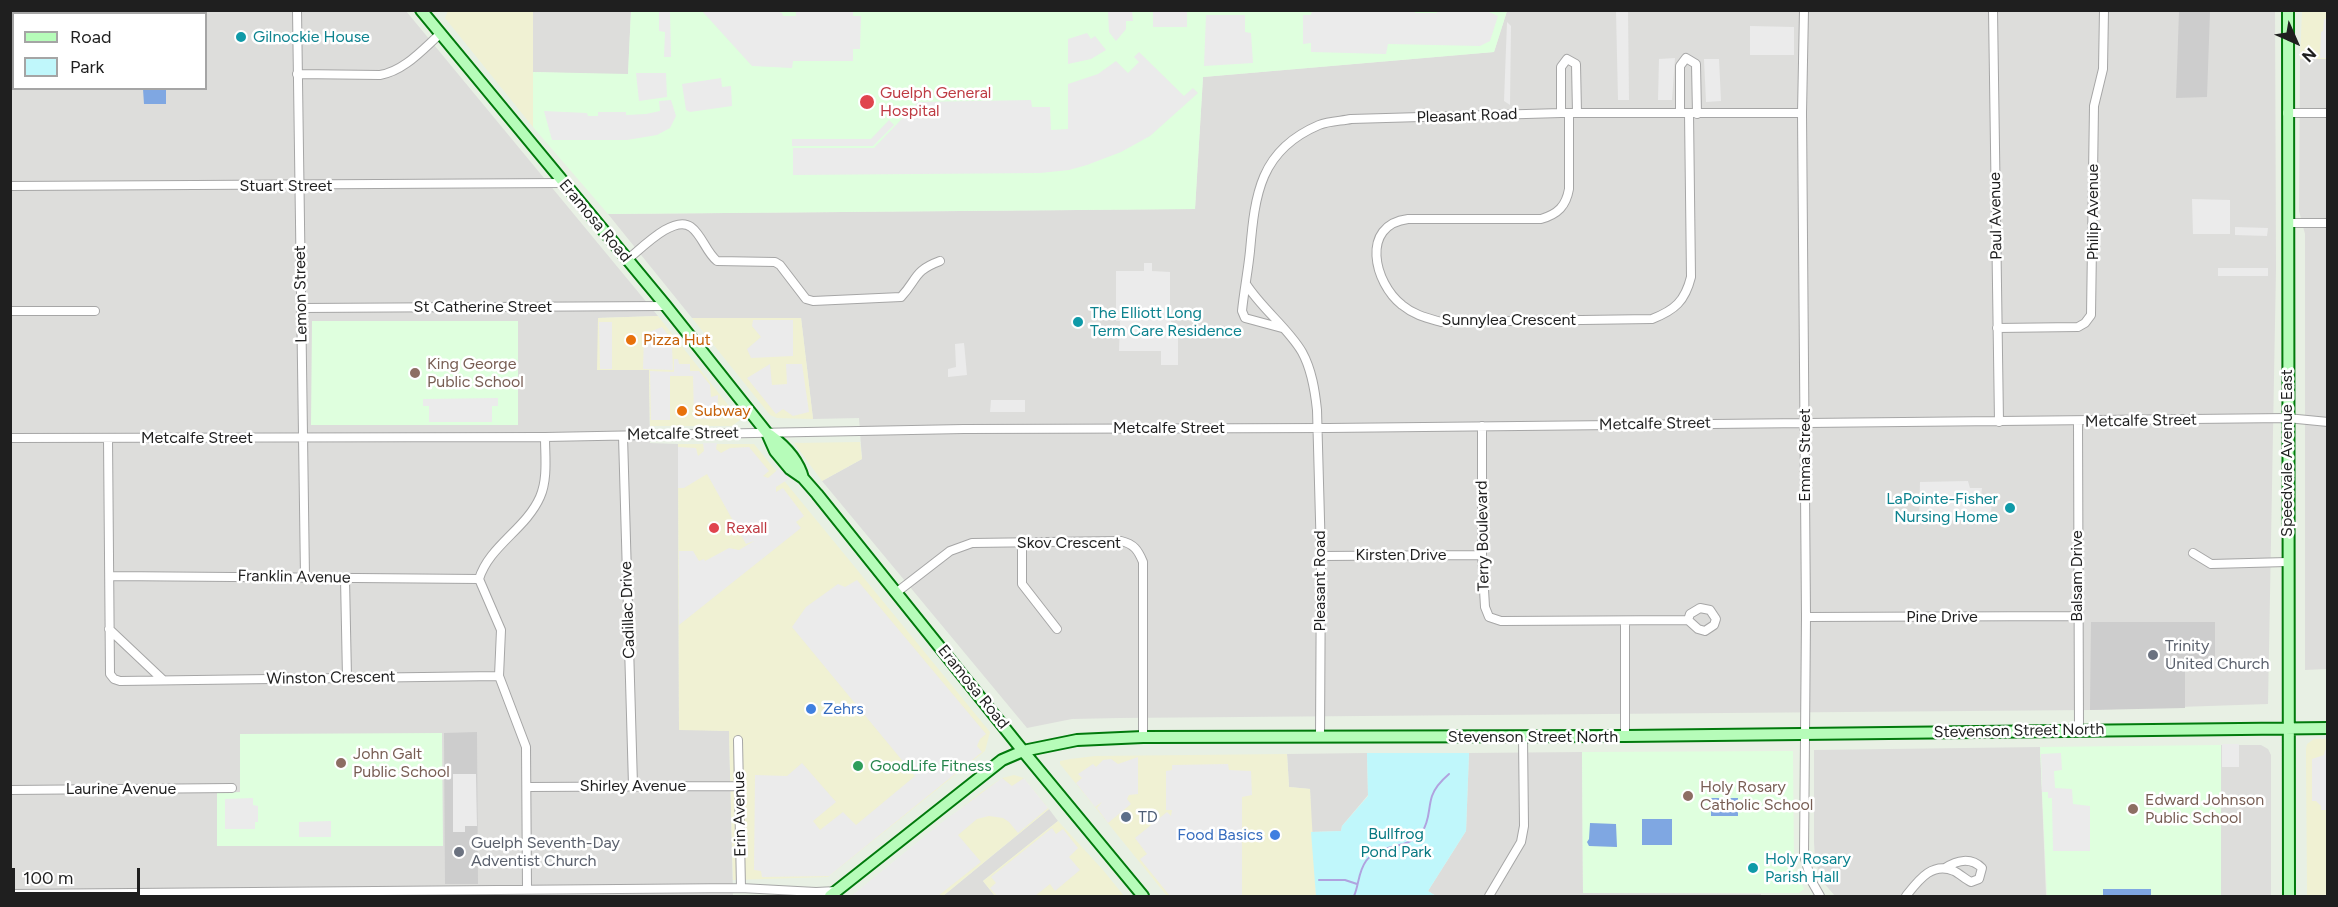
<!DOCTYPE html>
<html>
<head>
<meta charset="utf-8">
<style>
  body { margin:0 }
  #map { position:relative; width:2338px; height:907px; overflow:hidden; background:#e8f0e4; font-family:Figtree,sans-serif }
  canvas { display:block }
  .frame { position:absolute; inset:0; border:12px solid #1f1f1f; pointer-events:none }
  .legend { position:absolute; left:12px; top:12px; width:195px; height:78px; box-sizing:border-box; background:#fff; border:2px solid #a5a5a5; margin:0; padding:8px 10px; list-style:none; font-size:18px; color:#1f1f1f }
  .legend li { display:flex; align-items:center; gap:12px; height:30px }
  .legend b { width:30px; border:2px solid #a5a5a5 }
  .north { position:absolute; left:2266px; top:12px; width:60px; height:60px; -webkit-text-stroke:4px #fff; paint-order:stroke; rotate:135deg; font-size:16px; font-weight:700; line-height:24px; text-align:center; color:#1f1f1f }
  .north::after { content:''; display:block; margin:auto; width:21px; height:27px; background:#1f1f1f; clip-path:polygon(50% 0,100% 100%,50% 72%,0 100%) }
  .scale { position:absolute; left:12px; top:868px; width:128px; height:27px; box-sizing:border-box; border:3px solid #1f1f1f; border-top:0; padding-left:8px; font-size:18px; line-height:21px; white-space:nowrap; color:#1f1f1f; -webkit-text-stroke:4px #fff; paint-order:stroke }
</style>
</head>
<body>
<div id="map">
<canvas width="2338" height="907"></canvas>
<div class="frame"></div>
<ul class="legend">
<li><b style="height:8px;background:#b6fcb9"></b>Road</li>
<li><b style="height:16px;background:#c0f7fb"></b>Park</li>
</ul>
<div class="north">N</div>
<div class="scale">100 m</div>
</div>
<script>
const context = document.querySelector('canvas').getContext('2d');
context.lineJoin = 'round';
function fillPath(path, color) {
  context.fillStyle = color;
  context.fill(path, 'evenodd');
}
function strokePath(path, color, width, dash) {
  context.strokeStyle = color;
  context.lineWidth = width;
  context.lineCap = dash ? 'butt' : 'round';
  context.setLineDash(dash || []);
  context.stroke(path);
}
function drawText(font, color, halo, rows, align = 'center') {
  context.font = font + ' Figtree,sans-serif';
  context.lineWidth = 5;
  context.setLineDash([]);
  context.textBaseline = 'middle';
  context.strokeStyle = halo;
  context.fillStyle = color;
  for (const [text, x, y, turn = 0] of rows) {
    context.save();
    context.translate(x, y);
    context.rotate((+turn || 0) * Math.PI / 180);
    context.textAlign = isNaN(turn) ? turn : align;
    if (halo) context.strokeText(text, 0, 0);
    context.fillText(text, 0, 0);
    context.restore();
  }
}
fillPath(new Path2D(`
  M10,11H406L658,316L598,318V370H649L650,443L678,444L679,729L729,731L733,896H753H11ZM14,14H206V88H14Z
  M533,11H631L628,75L533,72Z
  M1507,11H2275L2276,269L2268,704L2090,710L1119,718L1072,719L1027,728L822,481L862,459L859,418L813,419L801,318H692L608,214L1195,209L1203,77L1494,52Z
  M2300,59H2327V669L2305,670V234L2299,211Z
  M2221,745H2261L2268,749L2271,755V896H2221Z
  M2040,747L2046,896H1835L1822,881L1815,860L1814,842V750Z
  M1582,752L1583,893L1761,894V896H1436L1428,891L1466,831L1469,753Z
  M1367,753L1368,795L1342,826L1341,831L1311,832L1310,789L1289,787L1287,754Z
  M1049,809L1058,821L983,881L995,896H943Z`), '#dddddb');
fillPath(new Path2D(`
  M448,11H533V127L445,18Z
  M2302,11H2327V59H2300Z
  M658,316L740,420L732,426H650L649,370H597L598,318Z
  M692,318H801L813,419L777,418L770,415Z
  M860,442L862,459L822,481L794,443Z
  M678,444H754L990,732L985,751L828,877L733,880L729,731L679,730Z
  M2314,739H2327V896H2307L2306,749L2307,744Z
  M1287,754L1289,787L1310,789L1316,896H1167L1060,764V761L1070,759L1095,756Z
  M1014,775L1024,778L1049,809L943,896H851L980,793L1002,778Z
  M1058,821L1103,870L1124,896H995L983,881Z`), '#f0f1d3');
fillPath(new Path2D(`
  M631,11H1507L1494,52L1203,77L1195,209L608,214L533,127V72L628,74Z
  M312,321H518V425H311Z
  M442,733L443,846H217V793L240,792V734Z
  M2221,745V896H2047L2040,747Z
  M1793,751L1794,868L1804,889L1799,893H1583L1582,752Z`), '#dfffde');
fillPath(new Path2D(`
  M2179,11H2210L2207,97L2176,98Z
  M2091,622H2215V669L2185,670V708L2090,710Z
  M477,732L478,884H445L444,733Z`), '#cdcdcd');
fillPath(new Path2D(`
  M1367,753H1469L1466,831L1428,891L1436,896H1316L1311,832L1341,831L1342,826L1368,796Z`), '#c0f7fb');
fillPath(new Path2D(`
  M143,89H166V104H144Z
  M1711,798H1738V816H1711Z
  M1642,819H1672V845H1642Z
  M1590,823L1616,824L1617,847L1589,846L1587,842L1589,839Z
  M2103,889H2151V896H2103Z`), '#7fa7e2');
fillPath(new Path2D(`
  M659,11H670L671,57H664L665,32L659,31Z
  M702,11H777L782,13L783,16H796V11H853V16H861L860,49H853V61H793L792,68L752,66Z
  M1108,11H1132L1133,21H1126V29L1116,41L1109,32Z
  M1153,11H1187V27H1153Z
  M1415,11V13H1437V10L1487,11L1498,16L1490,41L1480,46L1388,44L1386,54L1311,52V43L1303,44V15H1311L1312,11Z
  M1616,11H1628L1629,100H1618Z
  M1206,15H1245V32L1251,33L1253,63L1204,66Z
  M2324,19H2327V58H2320L2321,32L2323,31Z
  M1507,22L1511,26L1510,105L1504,101Z
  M1750,26L1794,27V55H1750Z
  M1087,33L1091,39L1095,36L1106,50L1091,59L1068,64V39Z
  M1139,52L1184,96L1193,88L1198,93L1150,136L1121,152L1087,165L1069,170L1040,173L793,175V148H874L918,102L1031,100L1032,107H1050L1051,130L1068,129V84L1098,74L1116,61L1128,73L1139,62L1134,57Z
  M1675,58L1672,100H1658L1659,59Z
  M1704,59H1719L1721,101L1706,102Z
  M636,73H666L667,97L639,101Z
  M721,78L722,87L731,86L732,106L690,112L686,110L682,84Z
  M671,100L676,116L670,128L657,135L627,140H552L544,111L587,113L588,116H598V112H626V115L646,114L660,111L659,101Z
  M889,120L894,125L873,146H792V139H871Z
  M2192,199L2230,200V234H2193Z
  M2235,227L2268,228L2267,236L2235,235Z
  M1144,263H1152V271L1170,272V319L1178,336V365H1161V351H1119L1120,321H1116V271H1144Z
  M2218,268H2268V276H2218Z
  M753,320H793V356L751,358L747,349L761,337L752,326Z
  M599,322H612V369H600Z
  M662,327L672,340L665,346L672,347L673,370L643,369L644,334Z
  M964,343L967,375L948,377V369L956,367L955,344Z
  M674,359H678L679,364H690V371H699L710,385L711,397L718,395L717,419H694L693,376H670V420H651L650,371L674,372Z
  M770,364L772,385L787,384L786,364H802L809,412L793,416L783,409L776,414L747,378Z
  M498,398V406H492V422H429V406H423V399Z
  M991,400H1025V412H990Z
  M703,443H717L716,449L721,453L730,448L749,447L769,471L763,476L768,478L781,467L790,478L776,487V492L783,488L804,516L796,522L801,528L679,625V551H693L699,561L704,559L705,561L729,548L739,550L754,541L746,544L707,474L684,488H678V447L696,448L698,456L704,451Z
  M1968,481L1970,488H1982L1981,495H1988V501H1992L1991,512L1977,520L1919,521L1920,482Z
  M857,580L986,734L980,739L977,746L982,752L829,876L762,877L761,871L754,870L755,775L787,776L802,763L836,802L813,821L820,830L843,812L856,825L915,776L792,627L806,607L838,584L845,587Z
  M2222,744H2239V767H2222Z
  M2325,750H2328L2327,810H2321V806L2316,801H2312V759L2324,755Z
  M2061,753L2062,770L2054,771L2055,788L2072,789L2073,804L2090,806V851H2053L2052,798H2048V792H2042L2041,754Z
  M1138,757V794L1129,795L1127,799L1131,804L1108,823L1097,808L1102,802L1095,807L1076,783L1082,778L1078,774L1093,764L1096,767L1103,760L1111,759L1118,764Z
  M1228,764L1229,770L1251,771L1252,795L1242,797V896H1170L1140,859L1147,854L1135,838L1167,812L1171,816L1172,810H1166V771L1172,770V765Z
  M453,774H476L477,826H465V832H453Z
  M1002,778L1012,786L1024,778L1048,808L1018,833L1009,822L1003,818L989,816L977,819L958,835L981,862L938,896H851L941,823Z
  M253,798V805L258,806V822H255V829H225V799Z
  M331,821V837H299V822Z
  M1052,828L1056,834L1063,829L1078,848L1069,857L1080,870L1055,891L1050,884L1035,896H997L990,888L996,883L991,877Z`), '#ebebeb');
strokePath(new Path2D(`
  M1319,880H1345L1357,884
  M1354,896C1359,885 1358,872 1366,861C1380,842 1407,851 1422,832C1430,821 1428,808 1432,796C1435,787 1442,780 1449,774`), '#b0a3df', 2);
const street = new Path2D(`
  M297,10L305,577
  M1804,10L1802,113L1806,617L1804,855L1811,880L1820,896
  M1993,10L1999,422
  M297,74L380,75C404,71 422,50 440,34
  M1561,113V67L1567,59L1576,64L1577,113
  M1569,113V189C1566,206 1558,214 1541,219H1408C1360,225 1374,283 1402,305C1414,315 1427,318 1441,322L1652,319C1675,310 1685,301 1691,277L1689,113
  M1680,113V66L1686,58L1696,64L1697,114
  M2287,113H2328
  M10,186L562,183
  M2288,223H2328
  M627,260C641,249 674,214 691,227C702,235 706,252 717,261L775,262L780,265L806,299L813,301L901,297C918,279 913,271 940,261
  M1246,284C1262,309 1288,328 1302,352C1312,370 1315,391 1317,410L1321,556L1320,736
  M301,308L666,306
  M10,311H95
  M1282,328L1245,318L1242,311C1244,291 1248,271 1250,251C1255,194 1260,150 1319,125C1329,121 1341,121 1351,119L1561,113H1802
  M1997,328L2078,327L2085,323L2091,315L2094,106L2103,69L2104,10
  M2078,422L2079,730
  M1482,426V555L1485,607L1489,617L1501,621L1688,620L1698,629L1705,631L1714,625L1716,619L1710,610L1700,608L1690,614L1688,620
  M623,436L633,785
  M10,438L545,437L964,429L1328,428L2287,418L2328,422
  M108,438L110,674L114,679L120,681L499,676
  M1022,542V584L1057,629
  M2193,553L2211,564L2287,562
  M1321,556L1482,555
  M110,576L479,579
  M345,578L347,678
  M897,592L950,551L972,543L1121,541C1134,544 1138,550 1143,562V737
  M1806,617L2077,616
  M1625,621V736
  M109,629L163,680
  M738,740L741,888
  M527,787L739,786
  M10,790L232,788
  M527,889L526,747L499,676L501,630L479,579C489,546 526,529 540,497C548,479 545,456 545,437
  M10,894L741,888L816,892L836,891
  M1489,896L1521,842L1524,826L1523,737
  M1906,896C1918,881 1932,861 1954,871C1960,874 1965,879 1971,882L1979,879L1982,868C1971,857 1957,860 1945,868`);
const secondary = new Path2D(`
  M421,10L666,306L767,433L775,451L790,469L803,478L817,494L1023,751L1143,896
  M2288,10L2289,896
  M770,435C785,446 798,459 803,478
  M830,896L1002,760L1023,751L1077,740L1143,737L1625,736L2328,728`);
strokePath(street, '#a6a6a6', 10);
strokePath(secondary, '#017a0c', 14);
strokePath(street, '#fff', 8);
strokePath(secondary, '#b6fcb9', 10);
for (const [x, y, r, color] of [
  [241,37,6,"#0f9aa8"],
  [867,102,8,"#e0444e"],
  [1078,322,6,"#0f9aa8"],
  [631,340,6,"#e8710a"],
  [415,373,6,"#8d6e63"],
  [682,411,6,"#e8710a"],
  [2010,508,6,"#0f9aa8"],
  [714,528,6,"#e0444e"],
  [2153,655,6,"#6b7280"],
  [811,709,6,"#3f7fe0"],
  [341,763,6,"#8d6e63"],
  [858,766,6,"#2e9e5b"],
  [1688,796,6,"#8d6e63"],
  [2133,809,6,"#8d6e63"],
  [1126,817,6,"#5c6f8a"],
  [1275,835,6,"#3f7fe0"],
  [459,852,6,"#6b7280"],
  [1753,868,6,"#0f9aa8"]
]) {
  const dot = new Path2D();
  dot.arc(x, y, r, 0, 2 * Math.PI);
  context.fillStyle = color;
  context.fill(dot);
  strokePath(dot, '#fff', 2);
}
drawText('16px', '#0d838f', '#fff', [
  ["Gilnockie House",253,37],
  ["The Elliott Long",1090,313],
  ["Term Care Residence",1090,331],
  ["LaPointe-Fisher",1998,499,"right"],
  ["Nursing Home",1998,517,"right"],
  ["Holy Rosary",1765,859],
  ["Parish Hall",1765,877]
], 'left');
drawText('16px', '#be3a42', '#fff', [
  ["Guelph General",880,93],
  ["Hospital",880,111],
  ["Rexall",726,528]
], 'left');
drawText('16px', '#1f1f1f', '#fff', [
  ["Pleasant Road",1467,116,-2],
  ["Stuart Street",286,186],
  ["Philip Avenue",2093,212,-90],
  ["Paul Avenue",1996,216,-91],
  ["Eramosa Road",595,221,50],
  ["Lemon Street",301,294,-91],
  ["St Catherine Street",483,307],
  ["Sunnylea Crescent",1509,320],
  ["Metcalfe Street",2141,421,-1],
  ["Metcalfe Street",1655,424,-1],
  ["Metcalfe Street",1169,428],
  ["Metcalfe Street",683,434,-1],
  ["Metcalfe Street",197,438],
  ["Speedvale Avenue East",2287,453,-90],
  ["Emma Street",1805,455,-90],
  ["Terry Boulevard",1483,536,-91],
  ["Skov Crescent",1069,543],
  ["Kirsten Drive",1401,555],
  ["Balsam Drive",2077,576,-90],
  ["Franklin Avenue",294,577,1],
  ["Pleasant Road",1320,581,-90],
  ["Cadillac Drive",628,610,-92],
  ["Pine Drive",1942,617],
  ["Winston Crescent",331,678,-1],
  ["Eramosa Road",973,687,51],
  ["Stevenson Street North",2019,731,-1],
  ["Stevenson Street North",1533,737],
  ["Shirley Avenue",633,786],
  ["Laurine Avenue",121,789],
  ["Erin Avenue",740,814,-91]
]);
drawText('16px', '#c56008', '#fff', [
  ["Pizza Hut",643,340],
  ["Subway",694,411]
], 'left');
drawText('16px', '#785e54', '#fff', [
  ["King George",427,364],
  ["Public School",427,382],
  ["John Galt",353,754],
  ["Public School",353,772],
  ["Holy Rosary",1700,787],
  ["Catholic School",1700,805],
  ["Edward Johnson",2145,800],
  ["Public School",2145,818]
], 'left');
drawText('16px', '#5b616d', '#fff', [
  ["Trinity",2165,646],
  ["United Church",2165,664],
  ["Guelph Seventh-Day",471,843],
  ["Adventist Church",471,861]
], 'left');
drawText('16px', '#366cbe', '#fff', [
  ["Zehrs",823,709],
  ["Food Basics",1263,835,"right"]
], 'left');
drawText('16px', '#27864d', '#fff', [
  ["GoodLife Fitness",870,766]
], 'left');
drawText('16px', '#4e5e75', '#fff', [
  ["TD",1138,817]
], 'left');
drawText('16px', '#087982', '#fff', [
  ["Bullfrog",1396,834],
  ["Pond Park",1396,852]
]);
</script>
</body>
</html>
